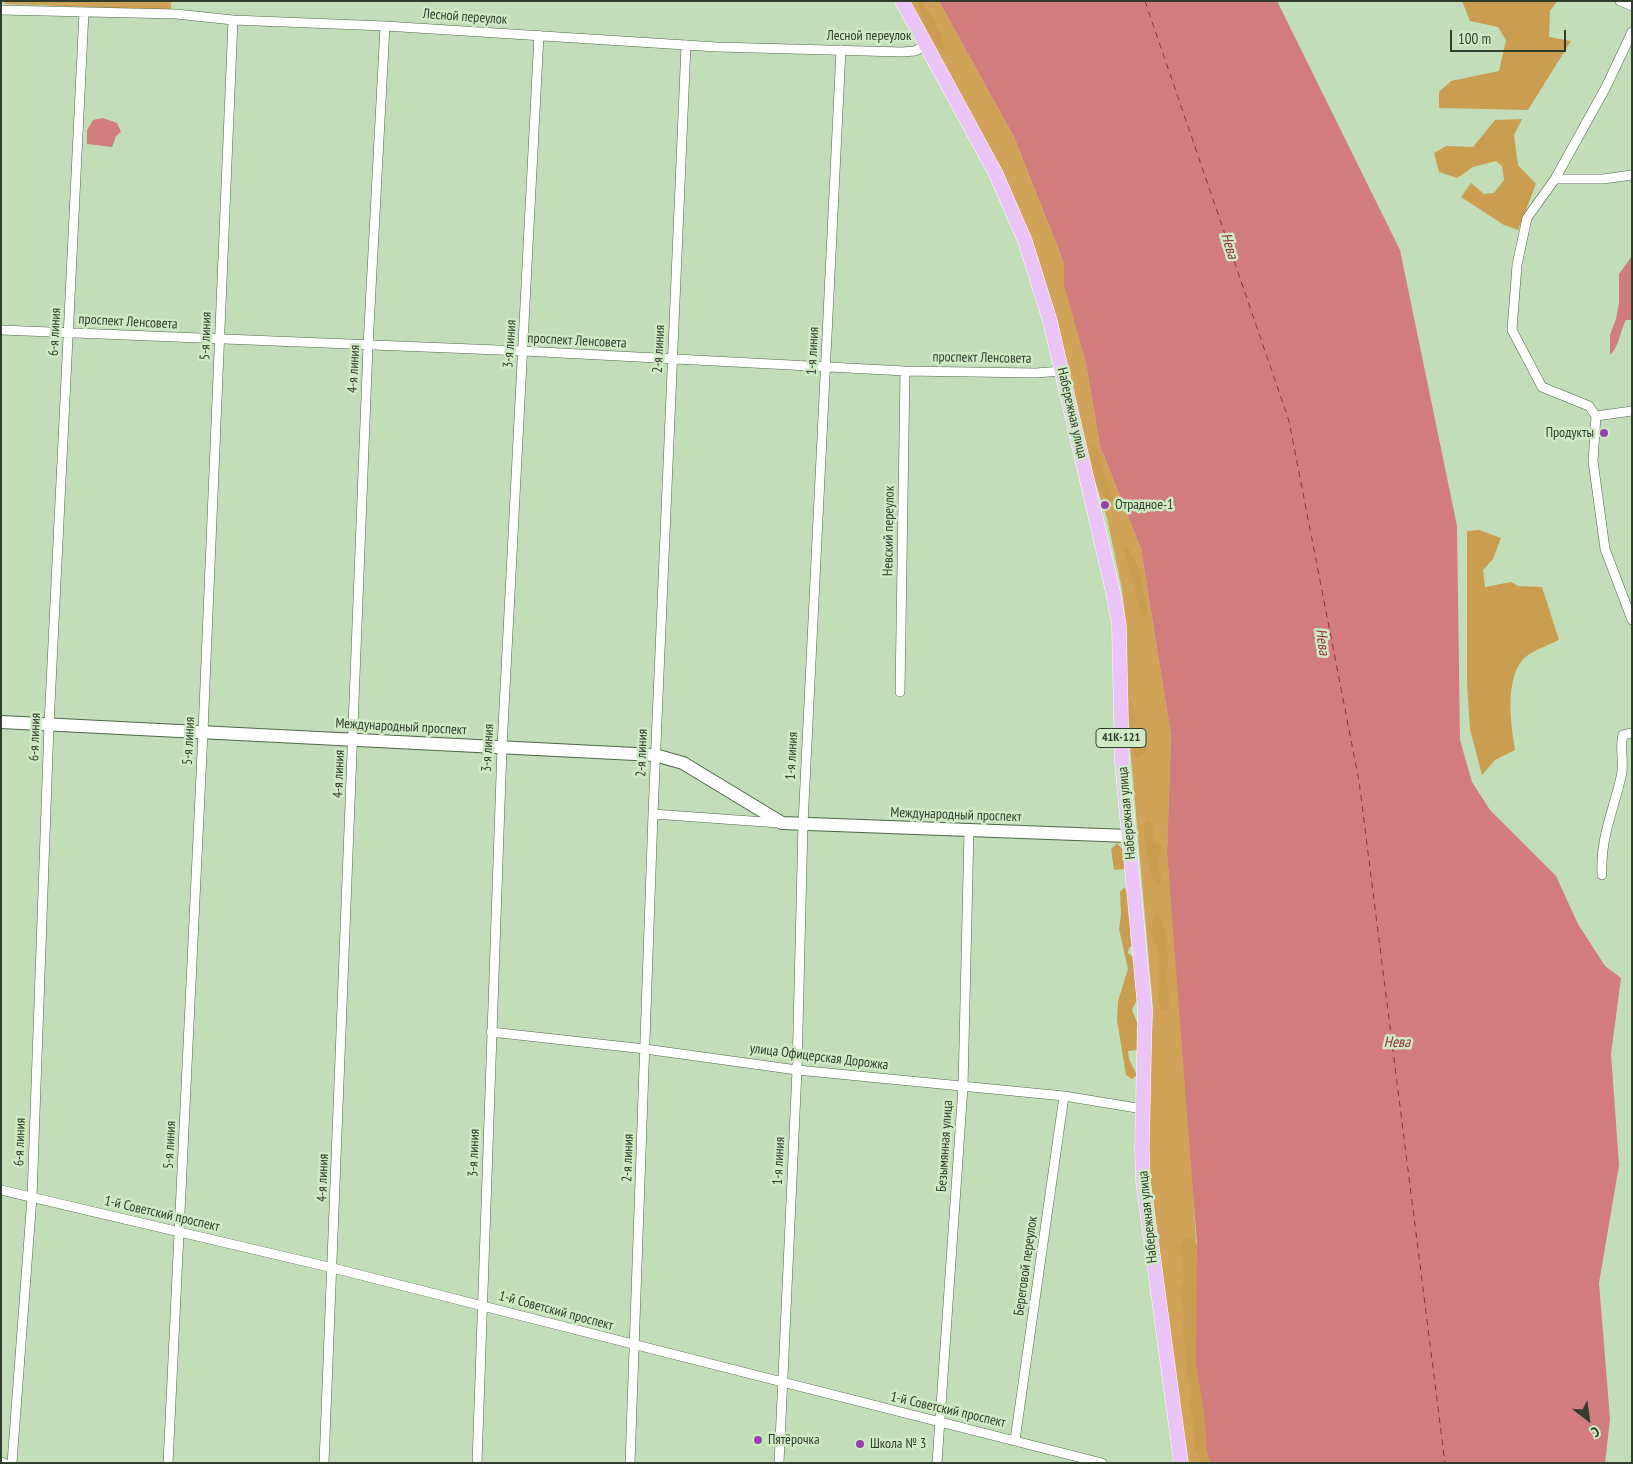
<!DOCTYPE html>
<html>
<head>
<meta charset="utf-8">
<style>
  body { margin:0 }
  #map { position:relative; width:1633px; height:1464px; overflow:hidden; background:#c1deb8; font-family:"PT Sans Narrow",sans-serif }
  canvas { display:block }
  .frame { position:absolute; inset:0; border:2px solid #303c2c; pointer-events:none }
  .north { position:absolute; left:1563px; top:1394px; width:50px; height:50px; -webkit-text-stroke:4px #ceebc4; paint-order:stroke; rotate:150deg; font-size:14px; font-weight:700; line-height:20px; text-align:center; color:#303c2c }
  .north::after { content:''; display:block; margin:auto; width:18px; height:22px; background:#303c2c; clip-path:polygon(50% 0,100% 100%,50% 72%,0 100%) }
  .scale { position:absolute; left:1450px; top:30px; width:116px; height:22px; box-sizing:border-box; border:2px solid #303c2c; border-top:0; padding-left:6px; font-size:15px; line-height:18px; white-space:nowrap; color:#303c2c; -webkit-text-stroke:4px #ceebc4; paint-order:stroke }
</style>
</head>
<body>
<div id="map">
<canvas width="1633" height="1464"></canvas>
<div class="frame"></div>
<div class="north">С</div>
<div class="scale">100 m</div>
</div>
<script>
const context = document.querySelector('canvas').getContext('2d');
context.lineJoin = 'round';
function fillPath(path, color) {
  context.fillStyle = color;
  context.fill(path, 'evenodd');
}
function strokePath(path, color, width, dash) {
  context.strokeStyle = color;
  context.lineWidth = width;
  context.lineCap = dash ? 'butt' : 'round';
  context.setLineDash(dash || []);
  context.stroke(path);
}
function drawText(font, color, halo, rows, align = 'center') {
  context.font = font + ' "PT Sans Narrow",sans-serif';
  context.lineWidth = 5;
  context.setLineDash([]);
  context.textBaseline = 'middle';
  context.strokeStyle = halo;
  context.fillStyle = color;
  for (const [text, x, y, turn = 0] of rows) {
    context.save();
    context.translate(x, y);
    context.rotate((+turn || 0) * Math.PI / 180);
    context.textAlign = isNaN(turn) ? turn : align;
    if (halo) context.strokeText(text, 0, 0);
    context.fillText(text, 0, 0);
    context.restore();
  }
}
fillPath(new Path2D(`
  M5,1H171V10L5,4Z
  M912,1H939L1014,137L1064,263L1065,285L1086,363L1100,446L1141,549L1171,735L1167,852L1190,1129L1207,1452L1211,1463H1189L1163,1296L1150,1177L1148,1134L1153,1008L1128,723L1126,623L1122,589L1107,518L1091,469L1056,319L1031,239L1002,171L909,2Z`), '#d1a359');
fillPath(new Path2D(`
  M918,1L924,2V6C931,14 947,41 944,51C936,49 916,10 918,1Z
  M1462,1H1557L1550,11L1549,37L1571,41L1528,110L1439,108V92L1451,81L1499,71L1506,40L1498,27L1470,21Z
  M1522,119L1514,135L1518,165L1536,184L1518,230L1504,225L1461,197L1471,183L1484,194L1494,193L1504,180L1502,166L1496,161L1473,167L1457,178L1439,172L1434,153L1446,146L1473,147L1495,120Z
  M1091,446L1096,448L1113,500L1110,503C1100,496 1088,458 1091,446Z
  M1479,530L1501,538L1493,559L1483,570L1485,587L1511,582L1518,586L1542,587L1559,640C1549,645 1537,649 1528,655C1503,673 1511,725 1515,750L1495,760L1482,775L1470,729L1467,683V531Z
  M1127,546L1139,568L1148,615L1142,618L1124,550V547Z
  M1131,701L1137,714L1134,727C1143,738 1156,745 1138,758L1133,754C1132,738 1128,724 1127,708Z
  M1149,820L1154,826L1153,842L1162,847L1158,864L1162,877L1159,885C1148,881 1144,837 1144,824Z
  M1117,843L1126,853L1125,869L1114,870L1111,849Z
  M1124,888L1128,890L1132,929L1130,936L1133,945L1129,948L1128,953L1134,958L1138,998L1132,1010L1138,1025C1134,1034 1141,1040 1137,1050L1128,1051L1129,1059L1137,1075L1132,1079L1126,1075L1117,1020L1118,1001L1128,969L1119,929L1121,915L1120,892Z
  M1157,914C1164,917 1169,953 1168,961C1168,966 1166,972 1166,977C1167,988 1174,1000 1167,1011L1160,1008L1158,1001L1159,953L1151,932L1154,915Z
  M1190,1237L1197,1244L1196,1364L1204,1413L1207,1452L1211,1463H1202L1195,1450L1193,1417L1189,1404L1191,1389L1187,1376L1185,1343L1182,1335L1184,1317L1180,1289L1185,1277L1180,1249L1183,1241Z`), '#ca9d51');
fillPath(new Path2D(`
  M939,1H1277L1400,250L1457,526L1460,740L1472,782L1490,810L1556,876L1578,924L1605,966L1621,978L1611,1054L1619,1165L1599,1283L1610,1419L1605,1463H1211L1207,1452L1204,1413L1196,1364L1197,1244L1167,852L1171,735L1141,549L1100,446L1086,363L1064,285V263L1014,137Z
  M103,118L117,123L121,132L116,136L112,147L87,144V130L93,120Z
  M1632,256V320H1626C1620,331 1619,347 1610,355V335L1616,319L1619,303V274Z`), '#d27c7e');
strokePath(new Path2D(`
  M1145,1L1289,421L1359,781L1445,1463`), '#942c38', 1, [6, 5]);
const street = new Path2D(`
  M1620,1L1632,6
  M1,10L176,14L233,20L385,26L717,47L902,52L915,51L926,45
  M1632,32L1606,87L1555,179L1527,218L1517,265L1512,330L1542,387L1589,406L1596,416L1593,461L1605,549L1632,620
  M1555,179H1603L1632,175
  M1,330L523,351L905,371L1036,373L1062,371
  M1596,416L1632,411
  M900,692L905,371
  M653,814L779,823
  M1602,875C1600,838 1613,812 1621,777C1625,763 1619,749 1623,735L1632,733
  M491,1032L645,1049L797,1070L1064,1096L1143,1109
  M1,1190L333,1268L1102,1463
  M1015,1440L1064,1096
  M1,1462L4,1463
  M12,1463L32,1197L49,725L84,12
  M168,1463L203,732L233,20
  M324,1463L368,346L385,26
  M477,1463L502,747L539,35
  M630,1463L653,814L686,45
  M779,1463L797,1070L803,824L841,50
  M937,1463L963,1087L969,830`);
const secondary = new Path2D(`
  M1,722L655,755L683,763L782,823L1129,836`);
const primary = new Path2D(`
  M902,1L996,174L1025,241L1050,321L1113,592L1119,625L1122,762L1145,1010L1142,1147L1143,1181L1181,1463`);
strokePath(street, '#4d6745', 10);
strokePath(secondary, '#4d6745', 14);
strokePath(primary, '#fff', 15);
strokePath(street, '#fff', 9);
strokePath(secondary, '#fff', 12);
strokePath(primary, '#ecc5f8', 14);
for (const [x, y, r, color] of [
  [1604,433,5,"#9640ad"],
  [1105,505,5,"#9640ad"],
  [758,1440,5,"#9640ad"],
  [860,1444,5,"#9640ad"]
]) {
  const dot = new Path2D();
  dot.arc(x, y, r, 0, 2 * Math.PI);
  context.fillStyle = color;
  context.fill(dot);
  strokePath(dot, '#ceebc4', 2);
}
for (const [x, y, w] of [
  [1121,738,50]
]) {
  const box = new Path2D();
  box.roundRect(x - w / 2, y - 9.5, w, 19, 4);
  context.fillStyle = '#ceebc4';
  context.fill(box);
  strokePath(box, '#303c2c', 1);
}
drawText('bold 12px', '#303c2c', null, [
  ["41К-121",1121,738]
]);
drawText('14px', '#303c2c', '#ceebc4', [
  ["Лесной переулок",465,17,4],
  ["Лесной переулок",869,36],
  ["проспект Ленсовета",128,322,3],
  ["6-я линия",55,332,-87],
  ["5-я линия",206,336,-88],
  ["проспект Ленсовета",577,341,3],
  ["3-я линия",510,344,-86],
  ["2-я линия",659,349,-87],
  ["1-я линия",813,351,-87],
  ["проспект Ленсовета",982,358,1],
  ["4-я линия",354,369,-87],
  ["Набережная улица",1072,413,77],
  ["Невский переулок",889,531,-89],
  ["Международный проспект",401,727,3],
  ["6-я линия",35,737,-88],
  ["5-я линия",189,741,-87],
  ["3-я линия",488,748,-87],
  ["2-я линия",642,753,-88],
  ["1-я линия",792,756,-87],
  ["4-я линия",339,774,-88],
  ["Набережная улица",1127,813,-95],
  ["Международный проспект",956,815,2],
  ["улица Офицерская Дорожка",819,1057,7],
  ["6-я линия",20,1142,-88],
  ["5-я линия",170,1145,-87],
  ["Безымянная улица",945,1146,-86],
  ["3-я линия",474,1153,-88],
  ["2-я линия",628,1158,-88],
  ["1-я линия",779,1161,-87],
  ["4-я линия",323,1178,-88],
  ["1-й Советский проспект",162,1214,13],
  ["Набережная улица",1148,1217,-96],
  ["Береговой переулок",1026,1266,-82],
  ["1-й Советский проспект",556,1311,15],
  ["1-й Советский проспект",948,1410,13]
]);
drawText('14px', '#303c2c', '#ceebc4', [
  ["Продукты",1594,433,"right"],
  ["Отрадное-1",1115,505],
  ["Пятёрочка",768,1440],
  ["Школа № 3",870,1444]
], 'left');
drawText('italic 15px', '#942c38', '#ceebc4', [
  ["Нева",1229,246,73],
  ["Нева",1322,642,82],
  ["Нева",1397,1043]
]);
</script>
</body>
</html>
